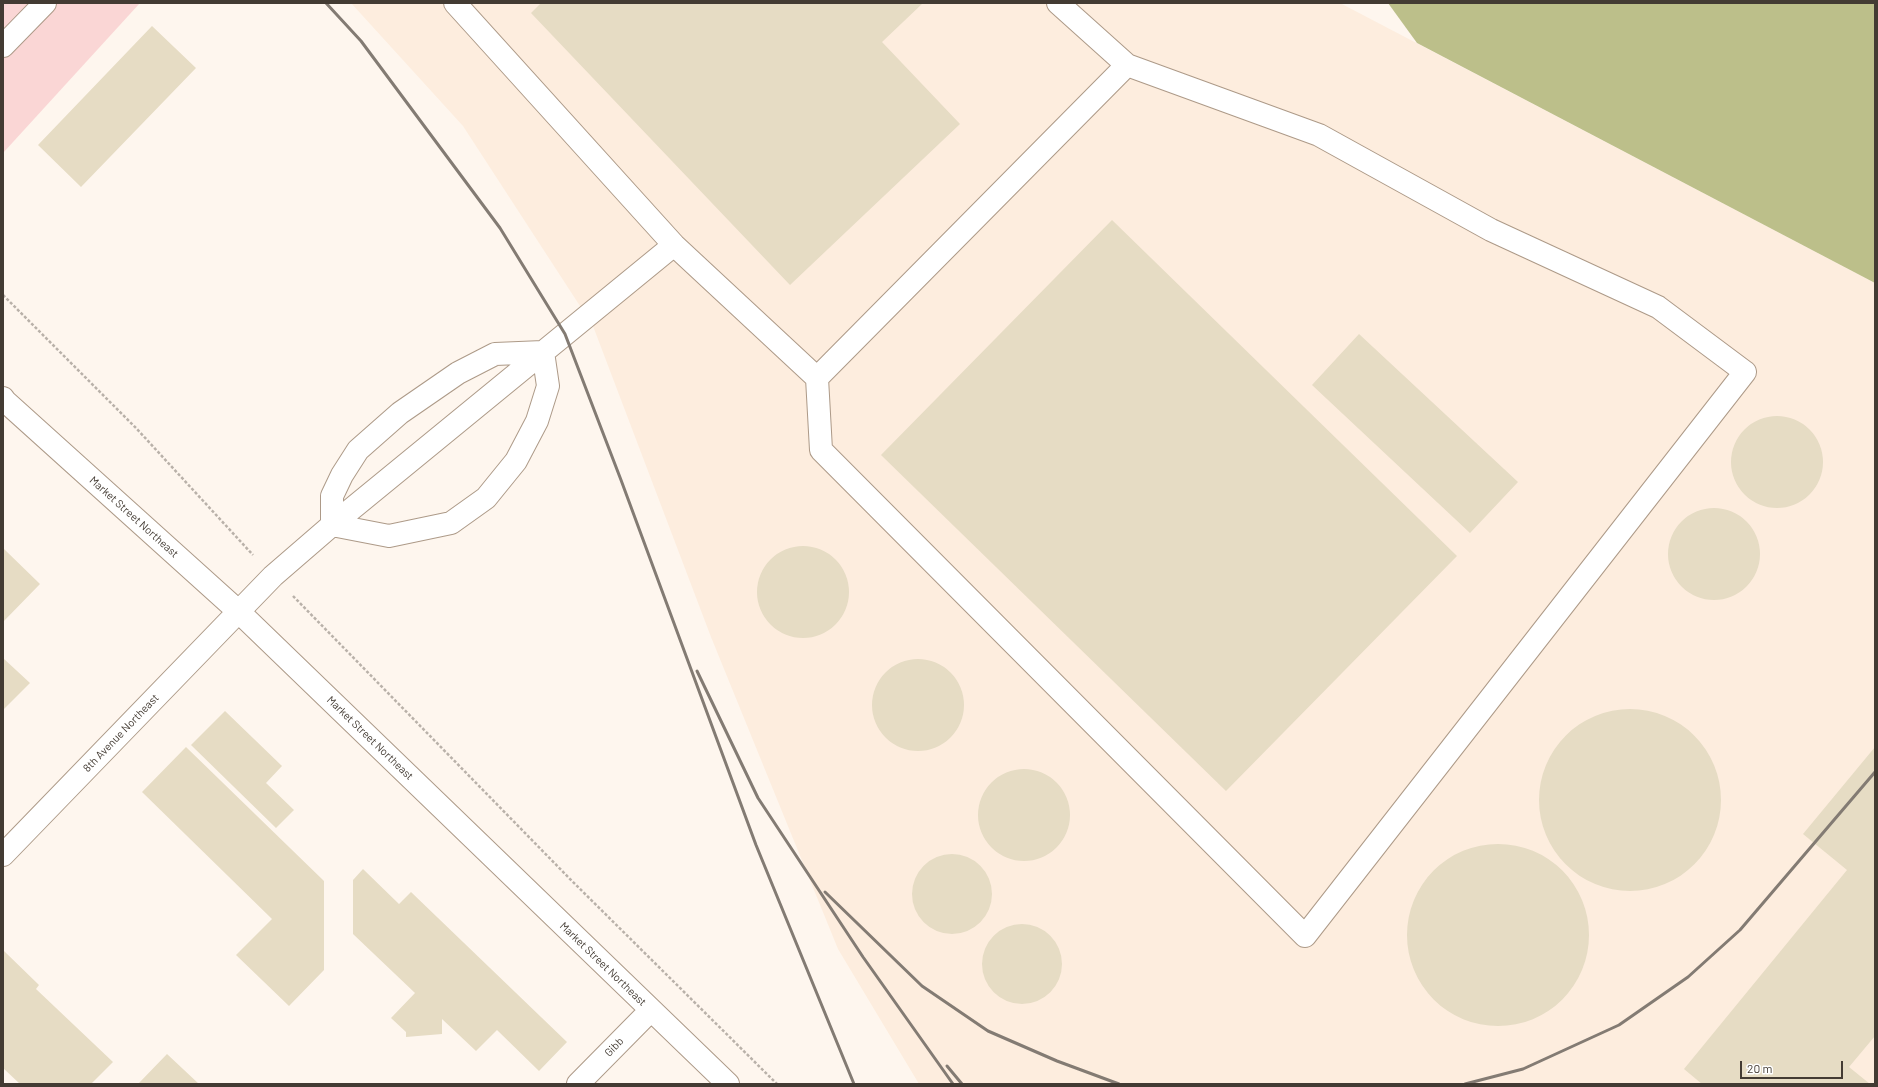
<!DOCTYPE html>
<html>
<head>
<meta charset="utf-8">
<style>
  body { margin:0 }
  #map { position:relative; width:1878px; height:1087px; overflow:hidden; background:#fef6ee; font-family:Barlow,sans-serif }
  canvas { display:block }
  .frame { position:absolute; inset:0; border:4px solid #433b33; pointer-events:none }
  .scale { position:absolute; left:1740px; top:1061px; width:103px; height:18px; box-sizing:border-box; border:2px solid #433b33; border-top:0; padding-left:5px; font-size:12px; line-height:14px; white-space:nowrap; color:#433b33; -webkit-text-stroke:3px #fff; paint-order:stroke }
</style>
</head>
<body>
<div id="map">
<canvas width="1878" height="1087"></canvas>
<div class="frame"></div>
<div class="scale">20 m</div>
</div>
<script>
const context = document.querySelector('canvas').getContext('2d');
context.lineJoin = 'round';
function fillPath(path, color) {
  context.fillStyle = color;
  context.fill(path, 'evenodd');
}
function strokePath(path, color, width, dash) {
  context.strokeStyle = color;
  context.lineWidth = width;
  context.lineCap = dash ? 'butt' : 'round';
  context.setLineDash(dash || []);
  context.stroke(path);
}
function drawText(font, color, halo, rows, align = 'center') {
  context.font = font + ' Barlow,sans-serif';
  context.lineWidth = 3.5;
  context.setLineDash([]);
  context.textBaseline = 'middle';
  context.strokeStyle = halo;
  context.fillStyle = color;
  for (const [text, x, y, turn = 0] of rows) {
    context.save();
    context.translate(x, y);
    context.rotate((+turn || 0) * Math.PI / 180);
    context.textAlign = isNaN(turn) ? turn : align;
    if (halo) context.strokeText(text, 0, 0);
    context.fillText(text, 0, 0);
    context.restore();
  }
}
fillPath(new Path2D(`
  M351,3H1340L1875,283V1084H919L838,949L711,637L593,326L463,126Z`), '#fdedde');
fillPath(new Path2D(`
  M3,3H140L3,153Z`), '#fad6d5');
fillPath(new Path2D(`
  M1388,3H1875V283L1417,43Z`), '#bcbf8a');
fillPath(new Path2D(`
  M541,3H923L882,42L960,124L790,285L531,13Z
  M152,26L196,68L81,187L38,145Z
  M1112,220L1457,556L1226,791L881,455Z
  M1359,334L1518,482L1470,533L1312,385Z
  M1731 462a46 46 0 1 1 92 0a46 46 0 1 1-92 0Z
  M1668 554a46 46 0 1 1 92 0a46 46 0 1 1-92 0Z
  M757 592a46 46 0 1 1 92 0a46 46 0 1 1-92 0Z
  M3,548L40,584L3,622Z
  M3,658L30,683L3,710Z
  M872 705a46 46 0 1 1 92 0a46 46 0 1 1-92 0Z
  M1539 800a91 91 0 1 1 182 0a91 91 0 1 1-182 0Z
  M225,711L282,766L266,783L294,810L276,828L191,745Z
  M186,747L324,881V970L289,1006L236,955L272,919L142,792Z
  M1875,747V1036L1849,1067L1870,1084H1702L1684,1069L1847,870L1803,834Z
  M978 815a46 46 0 1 1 92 0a46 46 0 1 1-92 0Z
  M1407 935a91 91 0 1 1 182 0a91 91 0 1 1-182 0Z
  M912 894a40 40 0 1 1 80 0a40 40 0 1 1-80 0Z
  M363,869L399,904L411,892L567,1042L539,1071L497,1030L476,1051L442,1019V1034L406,1037V1032L391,1018L415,993L353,934V880Z
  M982 964a40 40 0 1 1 80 0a40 40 0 1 1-80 0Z
  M3,950L39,985L36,989L113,1062L91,1084H20L3,1068Z
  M167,1054L199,1084H138Z`), '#e6dcc4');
const minor = new Path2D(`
  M455,3L674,245L817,378L1127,65
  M543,352L548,386L537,421L516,461L486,498L451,523L389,536L332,525V496L342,475L358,450L400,413L458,373L495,354Z
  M817,378L821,450L1305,936L1745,372L1658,307L1491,230L1319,135L1127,65L1058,3
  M3,398L5,401L238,611L728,1084
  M3,855L273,576L332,525L674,245
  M578,1084L651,1010`);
const highway = new Path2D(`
  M3,46L45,3`);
strokePath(minor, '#ad9a88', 24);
strokePath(highway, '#ad9a88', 24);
strokePath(new Path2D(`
  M3,295L136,428L253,555
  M293,596L572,881L777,1084`), '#b9b1a9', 2.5, [3, 2]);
strokePath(minor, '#fff', 22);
strokePath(highway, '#fff', 22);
strokePath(new Path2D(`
  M326,3L361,41L500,228L565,334L621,480L756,845L854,1084
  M697,671L758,798L863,957L953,1084
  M825,892L922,986L988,1031L1057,1061L1119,1084
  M947,1066L962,1084
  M1465,1084L1523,1069L1619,1025L1688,977L1740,930L1875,772`), '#837b73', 3);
drawText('11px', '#433b33', '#fff', [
  ["Market Street Northeast",134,517,42],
  ["8th Avenue Northeast",121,733,-46],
  ["Market Street Northeast",370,738,44],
  ["Market Street Northeast",603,964,44],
  ["Gibb",614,1047,-46]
]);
</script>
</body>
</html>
